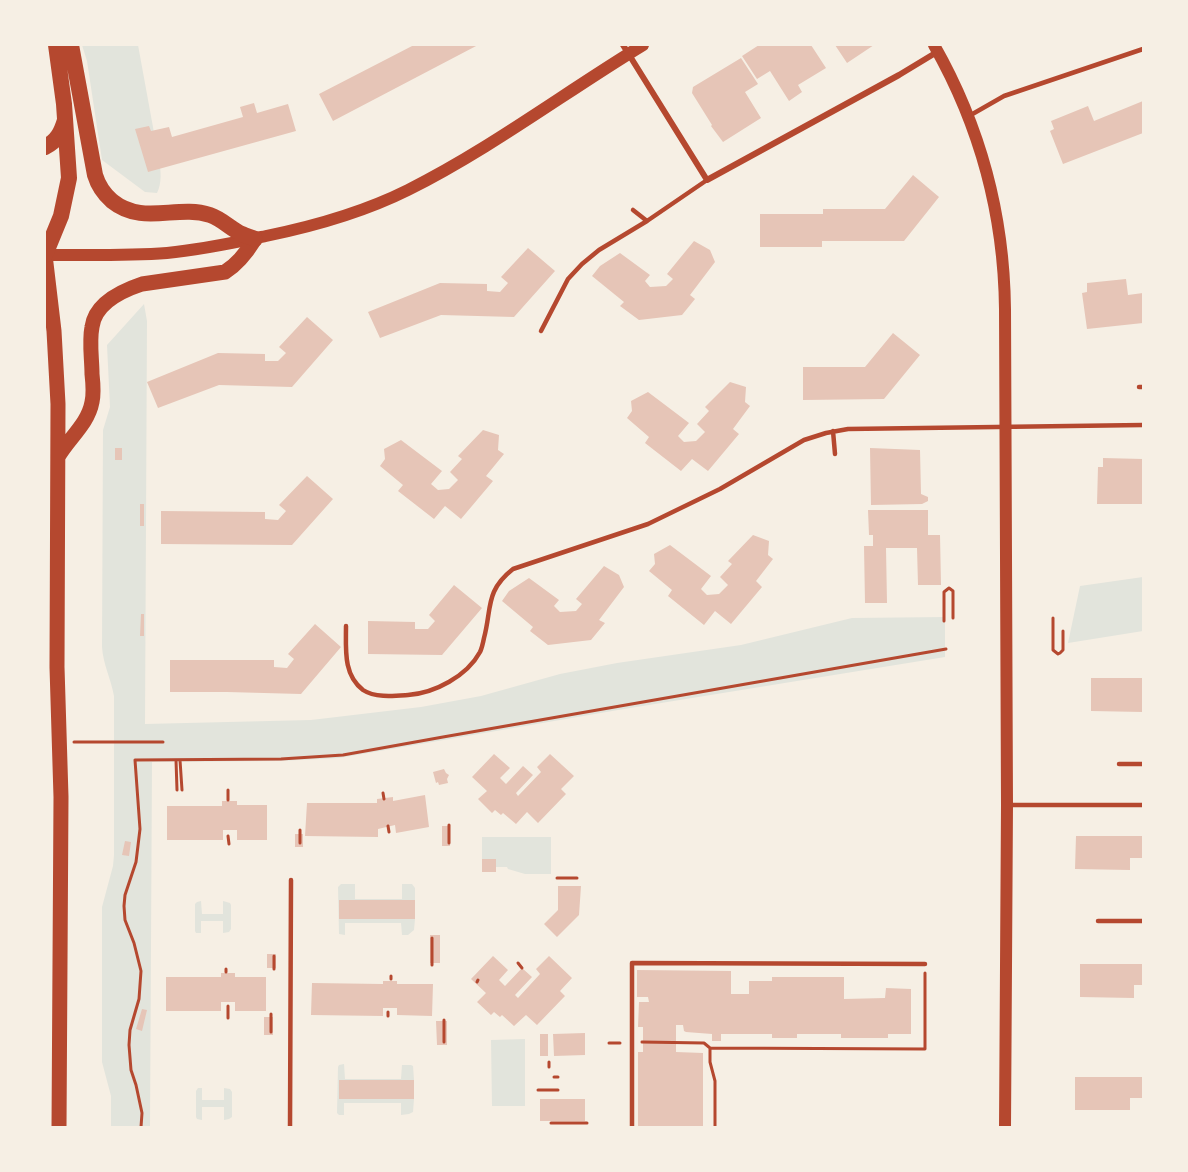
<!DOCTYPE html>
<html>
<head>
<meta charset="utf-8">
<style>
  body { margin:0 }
  #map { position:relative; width:1188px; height:1172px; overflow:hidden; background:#f6efe4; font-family:Montserrat,sans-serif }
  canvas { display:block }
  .frame { position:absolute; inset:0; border:46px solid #f6efe4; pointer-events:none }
</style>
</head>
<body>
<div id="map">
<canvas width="1188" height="1172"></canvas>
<div class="frame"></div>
</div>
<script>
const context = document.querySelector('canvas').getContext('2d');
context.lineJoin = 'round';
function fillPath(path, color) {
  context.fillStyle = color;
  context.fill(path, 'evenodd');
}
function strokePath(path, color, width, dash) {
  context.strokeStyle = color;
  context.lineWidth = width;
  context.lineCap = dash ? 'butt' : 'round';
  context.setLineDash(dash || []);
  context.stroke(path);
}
fillPath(new Path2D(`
  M82,45H138L159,160C161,171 162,183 157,193L145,192L102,160L87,61Z
  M144,304L147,321L145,724L311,720L421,707L481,696L560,674L617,663L741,645L852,618L945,617V657L618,710L339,758L279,761L152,762L150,1127H111V1096L102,1062V907L113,866L114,855V696C111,679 103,664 102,647L103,430L110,407L107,345Z
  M1143,577V631L1068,643L1080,586Z
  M482,837H551V874H525L508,869L507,867H496V872H482Z
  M341,884H355V899H402V884H412L415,888V900H339L415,919L414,930L408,935H402L401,923H345V935L339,934L338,887Z
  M201,901L202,914H223V901L230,903L231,905V929L229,932L223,933V921H201V933H196L195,931V904L197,902Z
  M525,1039V1106H492L491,1040Z
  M344,1064L345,1079H401L402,1065H411L413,1066L414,1080H339V1099H414L413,1112L409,1114L401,1115V1103H344V1115H339L337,1113L338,1067L339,1065Z
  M198,1088H202V1100H224V1088L230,1089L232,1092V1117L229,1119L224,1120V1107H202V1120L197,1119L196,1117V1091Z`), '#e2e4dc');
fillPath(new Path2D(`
  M414,45H478L333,121L319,94Z
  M759,45H811L826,68L798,85L802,92L789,101L770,71L757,79L742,56Z
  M835,45H874L847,63Z
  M741,58L758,84L745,92L761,118L723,142L711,126L712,125L692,93L693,87Z
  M1143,101V133L1063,164L1050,131L1054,129L1051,121L1088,106L1094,121Z
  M254,103L257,113L288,104L296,131L148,172L135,129L149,126L151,131L169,127L172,137L243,117L240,107Z
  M913,175L939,197L904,241H822V247H760V214H823V209H885Z
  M694,241L710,250L715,262L690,295L695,299L682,315L639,320L620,306L624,302L592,276L600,266L620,253L650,275L645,281L650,287L666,286L673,279L667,274Z
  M528,248L555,271L514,317L441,315L380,338L368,312L440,283L487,284V291L500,292L508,283L501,277Z
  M1126,279L1128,295L1143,293V323L1087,329L1082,293L1087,292V283Z
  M307,317L333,340L292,387L219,385L158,408L147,382L218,353L265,354V361H278L286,353L279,347Z
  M893,333L920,355L884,399L803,400V367H865Z
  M730,382L746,387L745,402L750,406L733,429L739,434L708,471L692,459L681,471L645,443L649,437L627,418L632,411L631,401L648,392L689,423L678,436L684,442L696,441L705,432L697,424L709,411L705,407Z
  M483,430L499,435L498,450L504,454L486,476L493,481L461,519L445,506L434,519L398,491L403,485L380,466L385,459L384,449L401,440L442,471L431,484L438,490L449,489L458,480L450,472L462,459L458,456Z
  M115,448H122V460H115Z
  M870,448L920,450L921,494L928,497V501L922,504L871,505Z
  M1103,458L1143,459V504H1097L1098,467H1103Z
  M307,476L333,499L292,545L161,544V511L265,512V519L278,520L286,511L279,505Z
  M140,504H144V526H140Z
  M868,510H928V535H940L941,585H918L917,548H886L887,603H865L864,546H873V535H869Z
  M753,535L769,541L768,555L773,559L756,581L762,587L731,624L715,611L704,625L668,596L672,590L649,571L655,564L654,554L670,545L711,576L701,589L707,595L719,594L728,585L720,577L732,564L728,561Z
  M604,566L619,575L624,587L599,620L605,623L591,640L548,645L530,631L533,627L502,601L509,591L529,578L559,600L554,606L560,612L576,611L582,604L576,599Z
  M454,585L482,608L442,655L368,654V621L415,622V629H428L435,621L429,615Z
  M141,614H144V636H140Z
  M315,624L341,647L301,694L227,692H170V660H274V667L287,668L294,659L288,654Z
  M1091,678H1143V712L1091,711Z
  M494,754L510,768L500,778L506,784L523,766L533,775L516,793L518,796L541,772L537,767L550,754L574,776L561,789L566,794L538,823L527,812L516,824L503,813L501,815L495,810L492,813L478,799L487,791L472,777Z
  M444,769L446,773L449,775L447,779L448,783L439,785L438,782L436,783L433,772Z
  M425,795L429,827L396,833L395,825L378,829V837L305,836L307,803H377V799L393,797V801Z
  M222,801H237V805H267V840H237V830H223V840H167V806H222Z
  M442,826H450V846H442Z
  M295,834H303V847H295Z
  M1076,836H1143V858H1130V870L1075,869Z
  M125,841L131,842L129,856L122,855Z
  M482,859H496V872H482Z
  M558,886H581L579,915L557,937L544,924L558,910Z
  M339,900H415V919H339Z
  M430,935H440V963H430Z
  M267,954H276V968H267Z
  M493,956L508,970L499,980L505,986L522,968L532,977L515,995L518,998L540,974L536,969L549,956L572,978L560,991L565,996L537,1025L526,1015L514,1026L502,1015L500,1017L494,1012L491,1015L477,1002L486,993L471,979Z
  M1080,964H1143V985H1134V998L1080,997Z
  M637,970L731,971V994H749V981H772V977H844V999L885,998L886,988L911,989V1034H888V1038H841V1034H797V1038H772V1034H721V1041H712V1034L686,1032L684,1031L683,1025H676V1052L703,1053V1127H638V1052H643V1027H638L639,1002H649L648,997H637Z
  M221,973H235V977H266V1011H235V1002H221V1011H166V977H221Z
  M383,981H397V984H433L432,1016L397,1015V1008H383V1016L311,1015L312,983L383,984Z
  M142,1009L147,1010L142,1031L136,1029Z
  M264,1017H273V1035H264Z
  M436,1021H447V1045H437Z
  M585,1033V1055L554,1056L553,1034Z
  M540,1034H548V1056H540Z
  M1075,1077H1143V1098H1130V1110H1075Z
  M339,1080H414V1099H339Z
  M540,1099H585V1121H540Z`), '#e6c5b7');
strokePath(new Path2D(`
  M1053,618V650L1058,654L1060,653L1063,650V631
  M944,621V592L949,588L953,591V618
  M74,742H163
  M176,760L177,790
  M180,760L182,790
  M228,790V800
  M383,793L384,799
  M449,825V843
  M388,826L389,832
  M300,830V843
  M228,836L229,844
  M557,878H577
  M274,956V969
  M518,963L522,968
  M432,965V938
  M226,969V972
  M391,979V976
  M477,982L478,980
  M388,1012V1016
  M271,1014V1032
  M228,1018V1006
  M444,1020V1042
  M642,1042L704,1043L710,1048
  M609,1043H620
  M549,1062V1067
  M554,1077H558
  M538,1090H558
  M551,1123H587
  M141,1127L142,1113L136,1085L131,1070L129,1045L130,1030L139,999L141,971L134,943L125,920L124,906L125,895L136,862L140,829L135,760L281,759L343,755L443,737L946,649
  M715,1127V1081L710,1062V1048L925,1049V973`), '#b5482f', 3);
strokePath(new Path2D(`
  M969,116L1004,96L1143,49
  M633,210L647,221
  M541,331L568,279L582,264L599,250L647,221L707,180
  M1139,387H1143
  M833,431L835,454
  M346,626C346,649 343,675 363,690C375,698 394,696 408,695C435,693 467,676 480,652C482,648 483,643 484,638C492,608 485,591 513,569L648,524L720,489L804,440L826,433L848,429L1143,425
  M1119,764H1143
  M1008,805H1143
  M1098,921H1143
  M290,1127L291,880
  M632,1127V963L925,964`), '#b5482f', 4.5);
strokePath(new Path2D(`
  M623,45L707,180L899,75L937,52`), '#b5482f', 6);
strokePath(new Path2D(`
  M934,45C980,126 1004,216 1005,309L1007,805L1005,1127
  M45,255C86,255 127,256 167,253C201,250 233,243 266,236C315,226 362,213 408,190C490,149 564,93 643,45`), '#b5482f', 12);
strokePath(new Path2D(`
  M45,255L54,331L58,404L57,667L61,797L59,1127
  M58,457C69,438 88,424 92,402C94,393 93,383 92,374C92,359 89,342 92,327C95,303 121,291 142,284L225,272C238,264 247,252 255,239`), '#b5482f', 15);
strokePath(new Path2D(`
  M71,45L95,175C98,185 104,194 112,201C143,226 177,204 210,215C222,219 231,229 242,234C246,236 251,237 255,239
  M45,147C57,141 61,133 65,120
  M45,255L61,216L69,178L64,104L56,45`), '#b5482f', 16);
</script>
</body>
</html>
